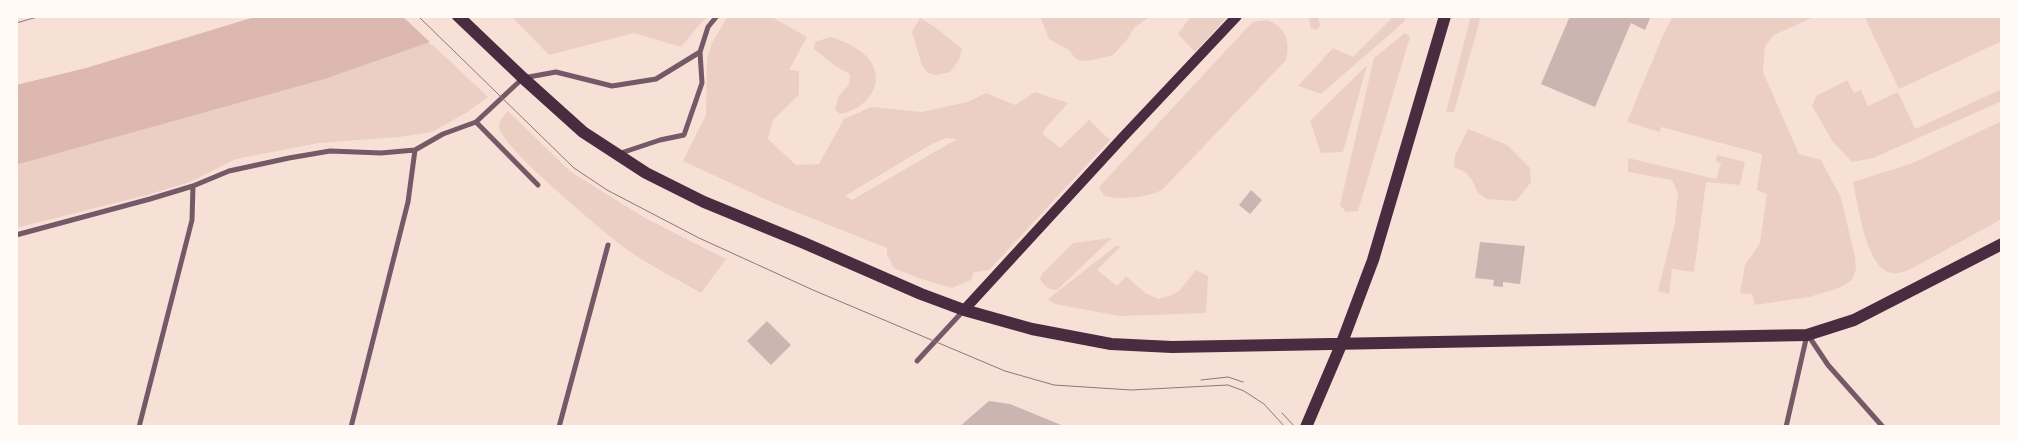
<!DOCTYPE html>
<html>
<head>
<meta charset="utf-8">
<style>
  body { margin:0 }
  #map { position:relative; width:2018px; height:443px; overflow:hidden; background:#f7e1d7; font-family:"Source Sans 3",sans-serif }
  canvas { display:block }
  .frame { position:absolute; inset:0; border:18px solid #fffaf5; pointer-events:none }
</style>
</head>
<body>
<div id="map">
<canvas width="2018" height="443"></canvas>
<div class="frame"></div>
</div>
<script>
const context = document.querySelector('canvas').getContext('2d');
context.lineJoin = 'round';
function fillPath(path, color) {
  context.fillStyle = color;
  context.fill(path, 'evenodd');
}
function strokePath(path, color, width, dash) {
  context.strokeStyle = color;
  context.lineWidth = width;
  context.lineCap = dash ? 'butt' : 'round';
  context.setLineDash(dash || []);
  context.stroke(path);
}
fillPath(new Path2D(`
  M511,16H709L699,25L681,47L634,33L549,55Z
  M728,16H770L807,37L789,70L799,71V95L773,120L768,139L796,165L819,164L844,119L871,107L922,112L967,102L986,93L1015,105L1035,92L1068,103L1044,130L1043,134L1060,148L1089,120L1110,140L989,270L974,272L971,280L952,288L921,279L894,268L887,255V248L776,204L683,161L706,115L707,59L712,43ZM946,138L957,139L852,200L845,196L930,145Z
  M1040,16H1151L1135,27L1126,41L1113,55L1093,60L1080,61L1075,58L1069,50L1049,39Z
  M1191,16H1228L1195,52L1178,34Z
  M1308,16H1318L1320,26L1316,30L1311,28Z
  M1394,16H1406L1404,22L1321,94L1298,86L1333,48L1353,57Z
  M1471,16H1481L1454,112H1446Z
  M1673,16H1816L1774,35L1765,46L1763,72L1799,154L1821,160L1841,198L1855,257L1856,270L1852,280L1839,288L1809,297L1755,305L1752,294L1740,293L1745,265L1760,243L1767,194L1757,190L1762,154L1661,127L1660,132L1627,122L1664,33Z
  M1864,16H2002V41L1899,89Z
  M920,18L935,27L962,49L959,60L950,72L936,75L928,73L922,65L912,32Z
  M1267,20C1285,26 1291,42 1286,60L1162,190C1146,198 1122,200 1104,196L1099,187L1245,30L1253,22Z
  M1405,33L1410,37L1358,211L1346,212L1340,205L1374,58Z
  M830,37C844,41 865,50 872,64C885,88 863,110 840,114L835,110L839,95L849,85L850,74L835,66L814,49L815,42Z
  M427,43L434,46L488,97L466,113L432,132L399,137L319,143L236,159L190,182L147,195L16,228V165L325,79Z
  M1367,65L1343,152L1321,153L1310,121Z
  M1847,80L1854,93L1861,90L1868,106L1898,92L1915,129L2002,89V101L1873,158L1852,162L1833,142L1812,106L1816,96Z
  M508,111L571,172L645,218L726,259L701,293C675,278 646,264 622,246C602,230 501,147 499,127C499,120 504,115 508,111Z
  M2002,121V219L1907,271C1903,272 1896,274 1891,273C1866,268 1858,204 1853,182L1913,163Z
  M1468,129L1507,145L1530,168L1531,182L1516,201L1487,199L1478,193L1472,180L1465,172L1454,167L1455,155Z
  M1717,155L1745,162L1740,185L1706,182L1694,272L1672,269L1669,294L1658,291L1675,223L1678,193L1672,180L1628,172V158L1716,179L1721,163L1716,162Z
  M1112,238L1057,290C1048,290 1044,286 1040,279L1042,274L1073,243Z
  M1117,245L1120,247L1097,270L1117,286L1126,276L1145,293L1159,299L1172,295L1180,290L1196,270L1208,276L1206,313L1120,316L1055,304L1048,299Z`), '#ebcfc5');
fillPath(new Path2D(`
  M258,16H504L325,79L16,165V85L86,68Z`), '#dcb8b0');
fillPath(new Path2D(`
  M402,16H507L505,19L432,44Z`), '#f7e1d7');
fillPath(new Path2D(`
  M1570,16H1651L1645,30L1631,23L1595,107L1541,84Z
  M1251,190L1262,200L1250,214L1239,205Z
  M1480,242L1525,246L1520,284L1503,282V287L1493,286L1494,280L1475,278Z
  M767,321L791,345L771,365L747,341Z
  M989,401L1010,404L1066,427H959Z`), '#ccb4b1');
strokePath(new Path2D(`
  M476,122L538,185
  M618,154L660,140L684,135L702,83L700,52
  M16,235L150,199L193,186L229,171L289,158L330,151L381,153L415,150L443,134L476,122L523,78L556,72L612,86L656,79L700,52L708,27L717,16
  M1808,335L1828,365L1883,427
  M917,361L964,310
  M139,427L192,220L193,186
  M351,427L408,202L415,150
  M559,427L608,245
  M1786,427L1807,335`), '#755966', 5);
strokePath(new Path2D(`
  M964,310L1123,137L1237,16`), '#4a2c40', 10);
strokePath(new Path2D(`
  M458,16L523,78L583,132L646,173L704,202L804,243L921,294L964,310L1032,329L1111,344L1172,347L1807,335L1854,320L2002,244
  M1306,427L1341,345L1373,260L1445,16`), '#4a2c40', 12);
strokePath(new Path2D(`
  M418,16L574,168L607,190L699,238L813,290L1005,371L1054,385L1131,390L1228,385L1244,391L1264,404L1285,427
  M16,23L41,16
  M1201,380L1228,377L1243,382
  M1282,413L1295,427`), '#8f747c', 1);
</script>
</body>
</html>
